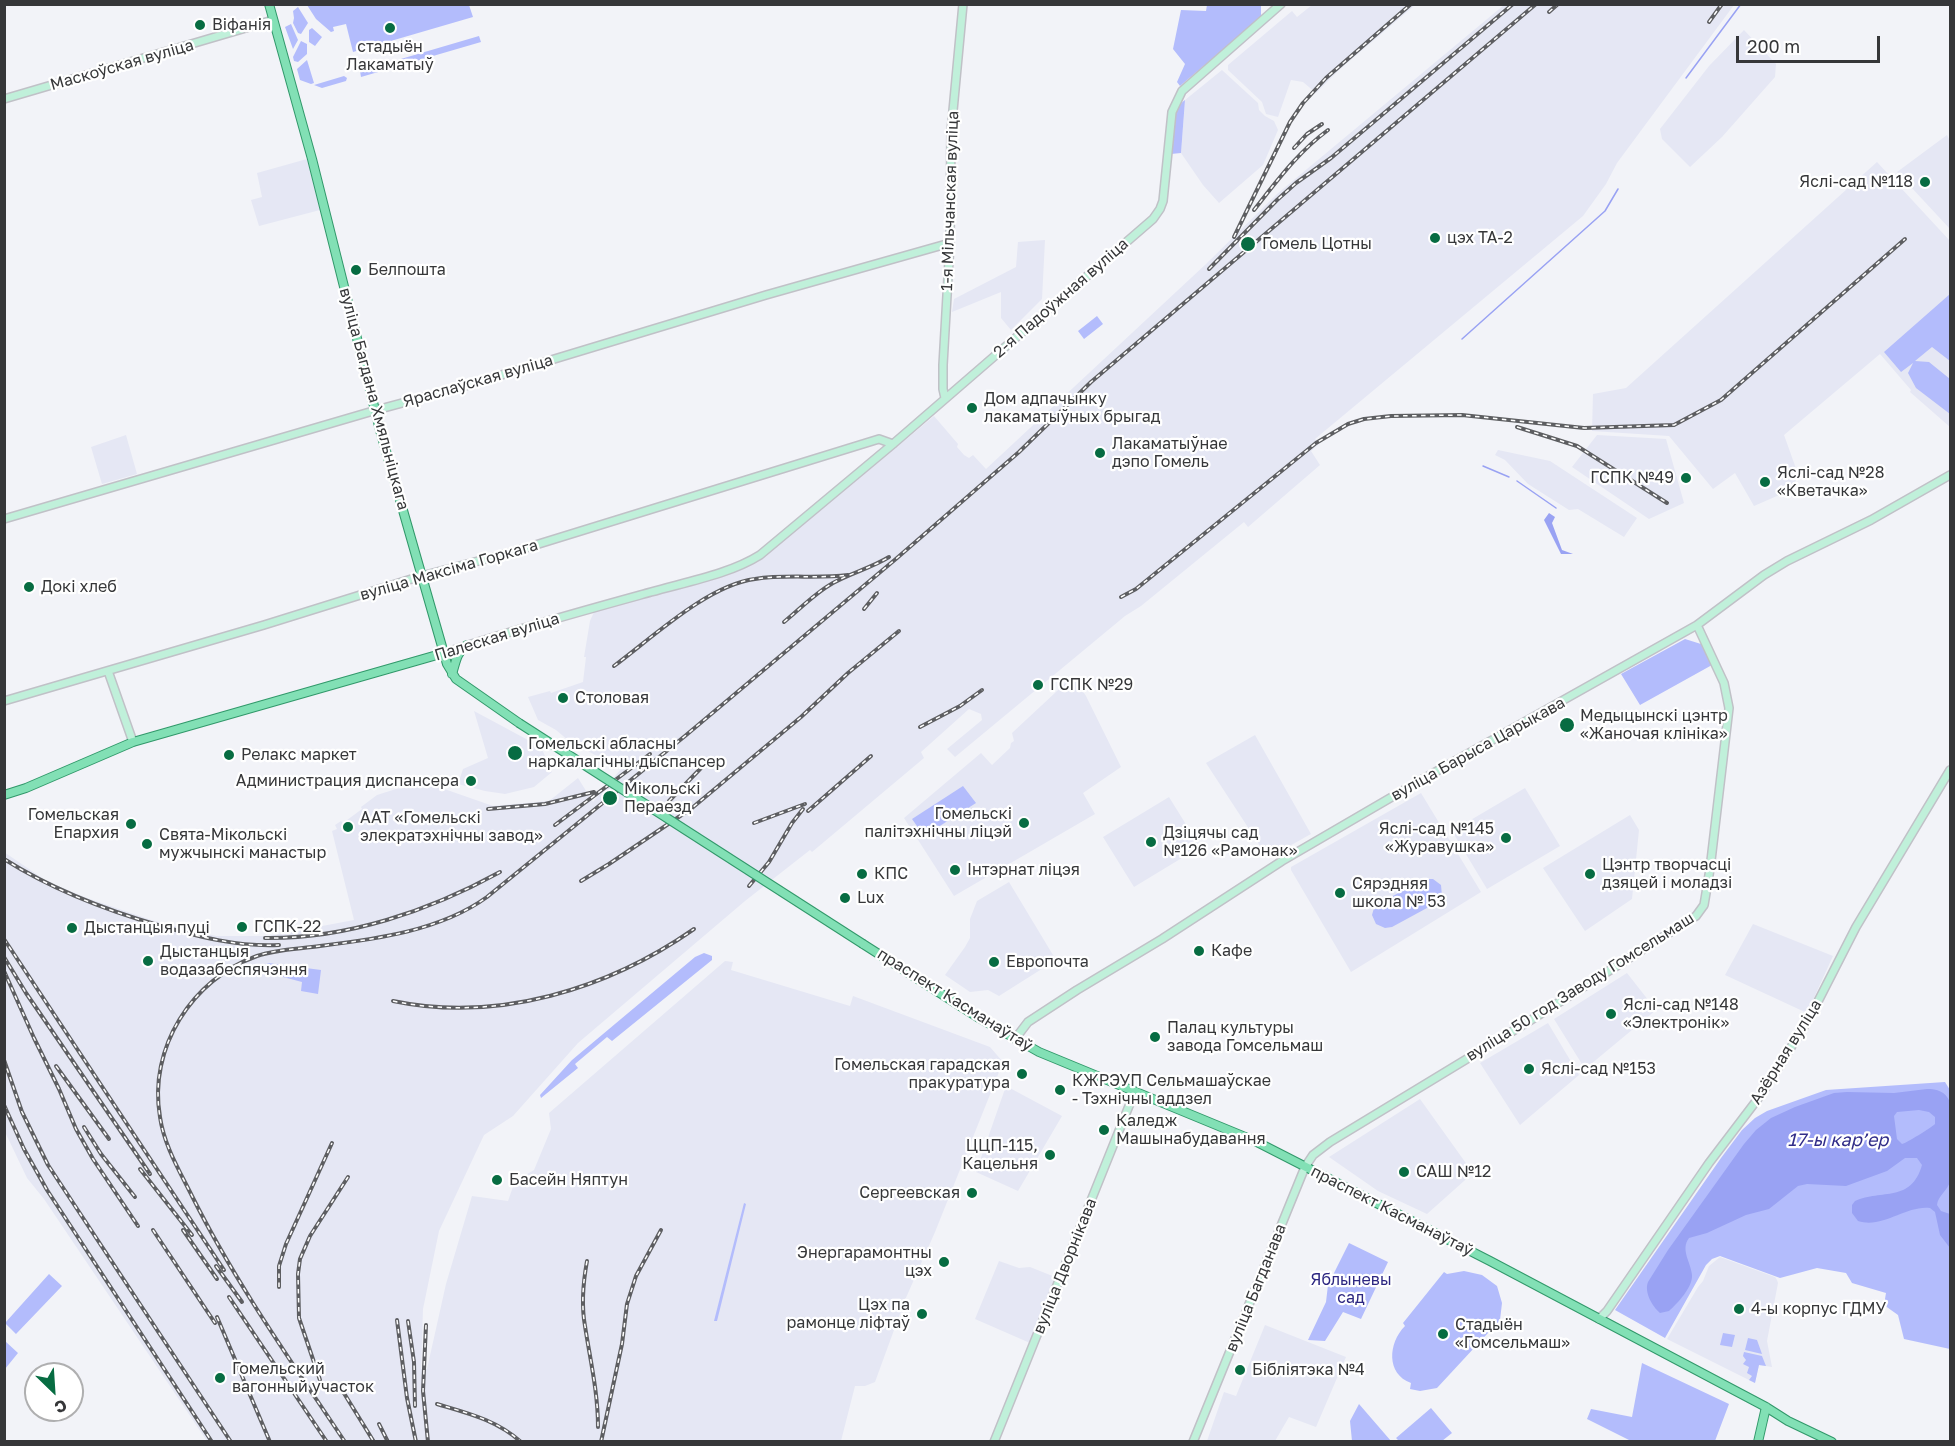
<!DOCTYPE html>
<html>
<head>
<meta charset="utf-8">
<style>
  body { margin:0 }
  #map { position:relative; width:1955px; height:1446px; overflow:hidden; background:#f2f3f8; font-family:"Golos Text",sans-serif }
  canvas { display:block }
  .frame { position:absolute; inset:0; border:6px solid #363739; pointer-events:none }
  .north { position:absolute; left:24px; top:1362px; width:60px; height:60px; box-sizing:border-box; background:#fff; border:2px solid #afafb0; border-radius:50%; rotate:155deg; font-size:16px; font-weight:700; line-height:24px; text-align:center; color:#363739 }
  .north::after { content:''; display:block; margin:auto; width:21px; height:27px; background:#076c42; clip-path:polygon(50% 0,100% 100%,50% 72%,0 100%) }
  .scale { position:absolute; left:1736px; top:36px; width:144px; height:27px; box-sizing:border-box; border:3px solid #363739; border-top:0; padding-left:8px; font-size:18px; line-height:21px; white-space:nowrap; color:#363739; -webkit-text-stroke:4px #fff; paint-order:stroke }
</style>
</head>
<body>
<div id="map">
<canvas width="1955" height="1446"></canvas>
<div class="frame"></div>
<div class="north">С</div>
<div class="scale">200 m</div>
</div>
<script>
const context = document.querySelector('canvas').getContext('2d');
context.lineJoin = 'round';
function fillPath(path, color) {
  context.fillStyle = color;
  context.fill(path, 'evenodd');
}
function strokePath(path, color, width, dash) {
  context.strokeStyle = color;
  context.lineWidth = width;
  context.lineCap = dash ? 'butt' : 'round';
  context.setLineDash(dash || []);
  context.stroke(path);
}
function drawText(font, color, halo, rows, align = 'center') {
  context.font = font + ' "Golos Text",sans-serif';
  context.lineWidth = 4.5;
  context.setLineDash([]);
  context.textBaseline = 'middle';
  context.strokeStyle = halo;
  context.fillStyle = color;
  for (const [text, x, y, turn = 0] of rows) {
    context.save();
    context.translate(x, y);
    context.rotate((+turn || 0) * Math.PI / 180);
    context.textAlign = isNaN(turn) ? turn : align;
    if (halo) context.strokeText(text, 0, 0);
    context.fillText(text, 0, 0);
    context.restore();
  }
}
fillPath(new Path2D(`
  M1312,5H1415L1340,69L1316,93L1303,82L1291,80L1278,117L1266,114L1262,102L1228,70V65L1292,11L1297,17Z
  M1504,5H1734L1617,163L1606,184L1583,216L1315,439L1319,444L1311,451L1320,465L1248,527L1244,522L1141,606L1125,616L955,757L947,749L982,720L981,714L969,709L921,752L924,758L812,852L810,850L745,901L578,1043L513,1116L484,1135L439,1231L423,1309L421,1369H427L446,1284L472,1196L508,1201L515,1181L534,1170L551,1129L549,1113L725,961L733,962L731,970L850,1006L853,996L990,1047L1003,1062L935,1232L905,1300L875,1382L865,1386H855L841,1441H207L44,1199L27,1178L5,1132L4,852L48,882L87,898L151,920L216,936H269L354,920L332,831L337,829L335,825L341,821L343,823L362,809L361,807L377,795L396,789L430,784L493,806L549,801L578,778L593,802L621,769L569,741L556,730L538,720L528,697L550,691L551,693L583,682L586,657H584L590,621L594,612L744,568L758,562L934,416L958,444L957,447L964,455L969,458L973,455L986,469L1206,264L1277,194Z
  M1744,30L1776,64L1775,77L1722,137L1690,167L1662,139L1660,129L1709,66Z
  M1222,70L1258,103L1259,110L1265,116L1274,121L1278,130L1263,165L1219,203L1203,185L1181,153L1185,100Z
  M1947,135L1950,141V229L1897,172Z
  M307,159L320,210L259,226L251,200L262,197L257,173Z
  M1877,162L1950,241V427L1910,392L1911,390L1880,354L1784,435L1798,474L1793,489L1754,506L1735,473L1713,489L1669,436L1592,431L1593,394L1626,388Z
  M1045,240L1042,299L1011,330L1001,318V292L952,312L954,299L1016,267L1018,242Z
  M126,435L137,474L102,484L91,447Z
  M1597,435L1666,439L1684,503L1649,519L1572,467Z
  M1498,450L1550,461L1637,518L1624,537L1578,509L1569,510L1528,484L1505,460L1495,455Z
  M1071,678L1077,682L1086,696L1121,767L1083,793L1095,814L954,896L904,818L981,753L992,765L1010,748L1011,743L1014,741L1012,733Z
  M474,711L541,747L552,772L534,787L505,794L485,791L458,784L463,769L488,758Z
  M1255,735L1311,834L1268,858L1206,763Z
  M1525,788L1560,846L1487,889L1452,831Z
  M1421,793L1481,892L1351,972L1291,870V867Z
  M1169,797L1200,847L1134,887L1103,837Z
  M1630,815L1639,830L1632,899L1585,931L1543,868Z
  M1009,882L1056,960L999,996L988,990L970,992L945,975L965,947L970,938V919L977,901Z
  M1753,924L1833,956L1807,1013L1725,975Z
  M1627,973L1656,1010L1585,1069L1554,1019Z
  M1548,1023L1579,1075L1520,1125L1480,1063Z
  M1006,1086L1062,1116L1018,1191L976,1172Z
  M1420,1099L1473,1173L1427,1214L1378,1191L1329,1157Z
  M1720,1257L1775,1277L1777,1280L1778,1283L1767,1341L1772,1367L1759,1365L1755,1383L1667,1339L1698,1287L1703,1281L1709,1266Z
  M999,1261L1019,1268L1030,1267L1055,1277L1030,1343L975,1319Z
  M1265,1325L1346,1357L1316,1427L1289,1417L1275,1441H1207L1224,1392L1236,1396Z`), '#e5e7f4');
fillPath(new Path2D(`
  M307,5H469L473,17L353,52L346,24L333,27L334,31L331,32L316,19Z
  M1207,5H1261V17L1180,86L1177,82L1185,64L1173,49L1181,10L1206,11Z
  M298,7L308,23L301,34L298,33L293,23L294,18L293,11Z
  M291,24L298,40L293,49L285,27Z
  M312,28L322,37L315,46L309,42V30Z
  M479,36L481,42L361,77L360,71Z
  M301,41L307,44V54L298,62L294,61L293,57Z
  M307,60L314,83L311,84L300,80L297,69Z
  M344,76L347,78L346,81L322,88L314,85Z
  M1185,100L1181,153L1171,154C1173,140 1172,108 1185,100Z
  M1950,294V361L1932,347L1915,361L1929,362L1950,379V414L1916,388L1908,373L1913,363L1901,372L1884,352Z
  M1097,316L1103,324L1084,339L1078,331Z
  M1685,639L1701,644L1712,665L1640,705L1621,674Z
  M963,786L976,803L924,836L912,819Z
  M1426,879H1433L1441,885L1442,896L1438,902L1392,927L1385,928L1376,924L1372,915L1374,908L1379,903Z
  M704,953L712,956V960L612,1041L607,1037L575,1064L578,1068L541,1098L540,1095L572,1060L695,957Z
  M268,963L321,970L318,994L301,991L302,982L264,972V966Z
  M1945,1082L1950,1090V1349L1904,1339L1898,1315L1884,1305L1886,1293L1852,1283L1846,1273L1817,1268L1780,1278L1720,1256L1712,1259L1706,1265L1665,1338L1615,1310L1721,1158L1742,1130L1755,1118L1767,1111L1826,1090Z
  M744,1203L746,1204L717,1321H714Z
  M1349,1243L1388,1262L1361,1319L1343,1312L1325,1341L1308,1340L1326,1302L1328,1285Z
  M1464,1271L1482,1275L1497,1286L1502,1303L1500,1320L1437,1388L1420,1391L1410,1389L1411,1383C1386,1374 1388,1343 1405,1326L1403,1323L1444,1272L1447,1274Z
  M49,1274L62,1286L16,1334L5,1323Z
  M1723,1333L1735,1335L1732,1347L1720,1345Z
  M1748,1338L1757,1340L1762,1354L1745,1350Z
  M5,1341L18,1353L5,1369Z
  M1744,1352L1762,1356L1766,1366L1759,1365L1755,1383L1749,1380L1752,1376L1747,1373L1749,1367L1743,1364L1746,1360L1743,1356Z
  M1642,1363L1729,1404L1715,1441H1631L1587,1419L1591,1409L1632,1417Z
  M1359,1404L1391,1441H1352L1350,1421Z
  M1431,1408L1452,1433L1442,1441H1399L1396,1438Z`), '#b3bcfc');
fillPath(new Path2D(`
  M1549,513L1555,517L1552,523L1562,550L1573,554H1561L1544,520Z
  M1927,1089C1937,1089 1945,1091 1950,1102C1954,1112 1951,1166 1950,1181C1948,1191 1938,1195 1937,1205L1941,1211L1950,1214V1248L1940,1235L1935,1212L1930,1208C1906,1205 1883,1229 1858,1221L1852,1213V1205L1855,1201C1882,1189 1911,1203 1922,1165L1917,1158H1905L1887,1171L1846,1186L1807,1184L1798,1186L1769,1209L1746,1215L1707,1233L1689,1238C1680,1250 1691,1262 1692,1275C1693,1287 1677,1304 1669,1311L1660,1313C1652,1306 1644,1292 1648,1282L1668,1250L1744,1144L1756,1130L1771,1118L1795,1107L1834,1093L1847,1092L1894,1093ZM1919,1110L1929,1112L1935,1117V1124C1932,1127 1905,1144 1902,1144L1897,1139L1894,1116L1897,1112Z`), '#99a2f3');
strokePath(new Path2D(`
  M1686,78L1741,4
  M1462,339L1605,211L1618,189
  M1483,466L1509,477
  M1517,481L1556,508`), '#99a2f3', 1.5);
const secondary = new Path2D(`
  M4,99L273,20
  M945,398L943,389V365L950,243L951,132L963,4
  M4,519L380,409L465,386L766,295L950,243
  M444,653C512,630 582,611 651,592C686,582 730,574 760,555L893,444L1153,219L1160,209L1163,201L1172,112L1182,91L1281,4
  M108,671L133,742
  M4,701L264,625L418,577L516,551L879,439L893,444
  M1015,1039L1028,1022L1077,990L1162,939L1282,861L1421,780L1697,625L1764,575L1787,561L1871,520L1950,475
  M1599,1319L1607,1311L1709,1163L1763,1092L1810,1017L1856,927L1950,770
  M994,1442L1135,1091
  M1193,1442L1305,1167L1313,1155L1330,1142L1531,1020L1696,916L1704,905L1710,869L1729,708L1724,683L1697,625`);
const primary = new Path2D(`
  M269,4L312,159L380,430L447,664L456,679L519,723
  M452,674C456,662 456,653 467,645
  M4,795L26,788L133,742L444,653
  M863,944L979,1018L1039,1052L1255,1141L1490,1261L1766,1407L1788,1421L1832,1442
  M1758,1442L1766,1407`);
strokePath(secondary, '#c0c1c7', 10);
strokePath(primary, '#31986a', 10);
strokePath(secondary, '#c0f0da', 7);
strokePath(primary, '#82e0b5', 8);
const rail = new Path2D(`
  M1549,12L1558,4
  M1709,22L1722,4
  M1294,148L1307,134L1322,124
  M1254,210C1277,181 1298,152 1328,130
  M1234,237L1290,122L1303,103L1326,78L1411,4
  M1209,269L1277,200L1296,183L1331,158L1513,4
  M1517,427L1577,446L1667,503
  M1121,597L1136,589L1316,443L1348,424L1364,419L1391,416L1462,415L1584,428L1674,425L1721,400L1905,239
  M864,609L877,593
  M784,622C800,609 815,593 833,583C851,573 871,568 889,557
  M614,666C653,637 708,585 755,579C786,574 817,579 848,575
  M920,727L960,706L982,690
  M669,801L701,768
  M488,809L545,804L594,792
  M808,811L871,756
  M754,823L805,804
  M555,825L650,754
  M4,859C53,890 105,910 161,926C200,937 238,947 279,945
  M581,881L609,864L692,808L801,717L848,673L899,631
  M749,886L769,862L792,823L803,809
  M265,938C347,939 429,911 500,872
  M4,939L224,1270
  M4,957L26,993L150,1174
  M4,971L34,1038L59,1089L76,1129L93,1159L138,1226
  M393,1001C498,1023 608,989 694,929
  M4,1060L22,1112L48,1165L231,1442
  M56,1066L109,1139
  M4,1105L24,1149L47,1190L212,1442
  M84,1127L101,1154L135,1197
  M140,1169L192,1235
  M153,1230L215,1323
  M183,1230L217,1279
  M587,1261C583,1283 581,1304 585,1326C590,1359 598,1392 598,1427
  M216,1266L242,1302
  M279,1287V1266L286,1244L332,1143
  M229,1297L327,1442
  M217,1317L270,1442
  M397,1320L407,1398L416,1442
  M408,1321L414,1362L415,1406
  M426,1325L423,1391L428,1442
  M320,1380L299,1318L298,1274L300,1259L310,1236L348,1177
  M342,1390L374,1442
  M437,1404C467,1413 497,1420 521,1442
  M379,1424L388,1442
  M345,1442C291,1361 235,1282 192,1196C179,1170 164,1145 160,1117C148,1048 192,979 257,956C277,949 299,949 320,946C376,939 440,931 487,897L685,736L897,558L1019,452L1091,382L1536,4
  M601,1442L622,1344L627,1304L636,1276L661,1230`);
strokePath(rail, '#5d5e61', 4);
strokePath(rail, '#fff', 1.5, [4.5]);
const primaryBridge = new Path2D(`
  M519,723L863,944`);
strokePath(primaryBridge, '#31986a', 10, []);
strokePath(primaryBridge, '#82e0b5', 8);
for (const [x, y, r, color] of [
  [200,25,6,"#076c42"],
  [390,28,6,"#076c42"],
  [1925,182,6,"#076c42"],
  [1435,238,6,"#076c42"],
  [1248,244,8,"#076c42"],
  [356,270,6,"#076c42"],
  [972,408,6,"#076c42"],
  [1100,453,6,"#076c42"],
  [1686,478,6,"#076c42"],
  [1765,482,6,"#076c42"],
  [29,587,6,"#076c42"],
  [1038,685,6,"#076c42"],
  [563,698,6,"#076c42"],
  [1567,725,8,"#076c42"],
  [515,753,8,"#076c42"],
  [229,755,6,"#076c42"],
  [471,781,6,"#076c42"],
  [610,798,8,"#076c42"],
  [1024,823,6,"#076c42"],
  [131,824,6,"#076c42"],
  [348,827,6,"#076c42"],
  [1506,838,6,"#076c42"],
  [1151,842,6,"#076c42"],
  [147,844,6,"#076c42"],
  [955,870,6,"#076c42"],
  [862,874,6,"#076c42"],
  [1590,874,6,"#076c42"],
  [1340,893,6,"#076c42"],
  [845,898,6,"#076c42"],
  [242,927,6,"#076c42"],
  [72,928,6,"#076c42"],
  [1199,951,6,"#076c42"],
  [148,961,6,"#076c42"],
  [994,962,6,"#076c42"],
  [1611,1014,6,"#076c42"],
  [1155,1037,6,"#076c42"],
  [1529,1069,6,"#076c42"],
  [1022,1074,6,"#076c42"],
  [1060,1090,6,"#076c42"],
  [1104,1130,6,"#076c42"],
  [1050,1155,6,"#076c42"],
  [1404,1172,6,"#076c42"],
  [497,1180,6,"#076c42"],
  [972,1193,6,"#076c42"],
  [944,1262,6,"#076c42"],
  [1739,1309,6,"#076c42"],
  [922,1314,6,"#076c42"],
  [1443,1334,6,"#076c42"],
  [1240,1370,6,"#076c42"],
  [220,1378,6,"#076c42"]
]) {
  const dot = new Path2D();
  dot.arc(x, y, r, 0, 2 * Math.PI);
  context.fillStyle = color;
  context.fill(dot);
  strokePath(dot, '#fff', 2);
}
drawText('16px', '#363739', '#fff', [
  ["Віфанія",212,25],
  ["стадыён",390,47,"center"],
  ["Лакаматыў",390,65,"center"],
  ["Яслі-сад №118",1913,182,"right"],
  ["цэх ТА-2",1447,238],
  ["Гомель Цотны",1262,244],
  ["Белпошта",368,270],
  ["Дом адпачынку",984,399],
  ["лакаматыўных брыгад",984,417],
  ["Лакаматыўнае",1112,444],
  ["дэпо Гомель",1112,462],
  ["Яслі-сад №28",1777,473],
  ["«Кветачка»",1777,491],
  ["ГСПК №49",1674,478,"right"],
  ["Докі хлеб",41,587],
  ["ГСПК №29",1050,685],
  ["Столовая",575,698],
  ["Медыцынскі цэнтр",1580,716],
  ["«Жаночая клініка»",1580,734],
  ["Гомельскі абласны",528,744],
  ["наркалагічны дыспансер",528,762],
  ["Релакс маркет",241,755],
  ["Администрация диспансера",459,781,"right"],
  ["Мікольскі",624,789],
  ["Пераезд",624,807],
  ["Гомельскі",1012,814,"right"],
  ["палітэхнічны ліцэй",1012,832,"right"],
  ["Гомельская",119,815,"right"],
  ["Епархия",119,833,"right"],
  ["ААТ «Гомельскі",360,818],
  ["элекратэхнічны завод»",360,836],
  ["Яслі-сад №145",1494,829,"right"],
  ["«Журавушка»",1494,847,"right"],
  ["Дзіцячы сад",1163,833],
  ["№126 «Рамонак»",1163,851],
  ["Свята-Мікольскі",159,835],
  ["мужчынскі манастыр",159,853],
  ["Цэнтр творчасці",1602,865],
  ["дзяцей і моладзі",1602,883],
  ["Інтэрнат ліцэя",967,870],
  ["КПС",874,874],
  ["Сярэдняя",1352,884],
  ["школа № 53",1352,902],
  ["Lux",857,898],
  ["ГСПК-22",254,927],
  ["Дыстанцыя пуці",84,928],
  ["Кафе",1211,951],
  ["Дыстанцыя",160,952],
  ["водазабеспячэння",160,970],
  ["Европочта",1006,962],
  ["Яслі-сад №148",1623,1005],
  ["«Электронік»",1623,1023],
  ["Палац культуры",1167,1028],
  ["завода Гомсельмаш",1167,1046],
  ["Гомельская гарадская",1010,1065,"right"],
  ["пракуратура",1010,1083,"right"],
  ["Яслі-сад №153",1541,1069],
  ["КЖРЭУП Сельмашаўскае",1072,1081],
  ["- Тэхнічны аддзел",1072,1099],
  ["Каледж",1116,1121],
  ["Машынабудавання",1116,1139],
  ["ЦЦП-115,",1038,1146,"right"],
  ["Кацельня",1038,1164,"right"],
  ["САШ №12",1416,1172],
  ["Басейн Няптун",509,1180],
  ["Сергеевская",960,1193,"right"],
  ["Энергарамонтны",932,1253,"right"],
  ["цэх",932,1271,"right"],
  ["Цэх па",910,1305,"right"],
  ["рамонце ліфтаў",910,1323,"right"],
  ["4-ы корпус ГДМУ",1751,1309],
  ["Стадыён",1455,1325],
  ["«Гомсельмаш»",1455,1343],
  ["Гомельский",232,1369],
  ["вагонный участок",232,1387],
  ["Бібліятэка №4",1252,1370]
], 'left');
drawText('16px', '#363739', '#fff', [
  ["Маскоўская вуліца",122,65,-16],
  ["1-я Мільчанская вуліца",950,201,-88],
  ["2-я Падоўжная вуліца",1061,298,-41],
  ["Яраслаўская вуліца",478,381,-16],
  ["вуліца Багдана Хмяльніцкага",374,399,75],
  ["вуліца Максіма Горкага",449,570,-16],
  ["Палеская вуліца",497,637,-17],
  ["вуліца Барыса Царыкава",1478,749,-29],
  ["вуліца 50 год Заводу Гомсельмаш",1580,987,-32],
  ["праспект Касманаўтаў",955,1000,32],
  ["Азёрная вуліца",1786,1052,-58],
  ["праспект Касманаўтаў",1392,1211,27],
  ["вуліца Дворнікава",1065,1266,-68],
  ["вуліца Багданава",1256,1288,-68]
]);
drawText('16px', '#2c2681', '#fff', [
  ["Яблыневы",1351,1280],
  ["сад",1351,1298]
]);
drawText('italic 18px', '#312d89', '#fff', [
  ["17-ы кар’ер",1838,1140]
]);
</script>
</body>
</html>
